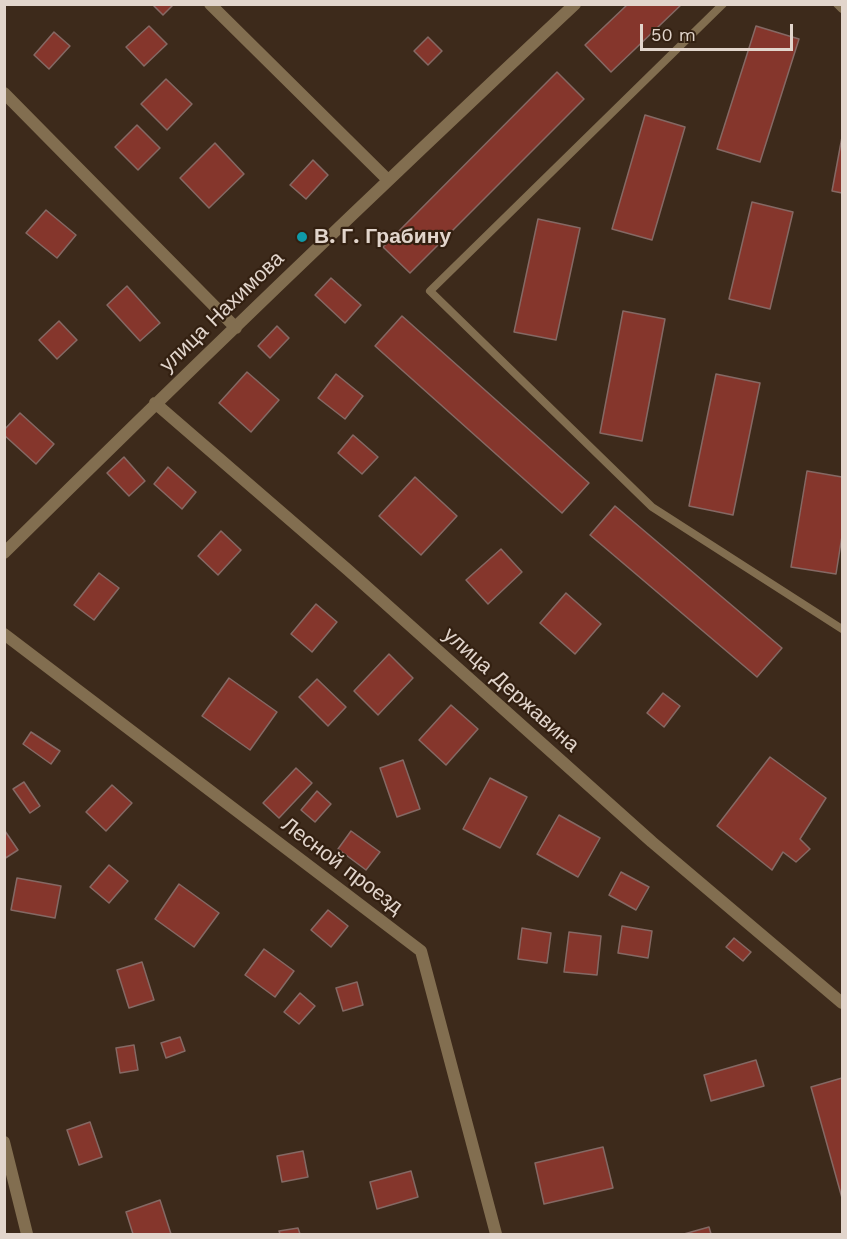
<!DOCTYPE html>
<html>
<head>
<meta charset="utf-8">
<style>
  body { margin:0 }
  #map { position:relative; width:847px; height:1239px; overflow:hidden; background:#3d2a1b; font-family:"Work Sans",sans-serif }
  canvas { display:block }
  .frame { position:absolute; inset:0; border:6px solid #e2d5cc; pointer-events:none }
  .scale { position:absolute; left:640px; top:24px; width:153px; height:27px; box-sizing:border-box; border:3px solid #e2d5cc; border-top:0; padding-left:8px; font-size:18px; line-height:21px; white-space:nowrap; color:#e2d5cc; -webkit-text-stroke:4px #332011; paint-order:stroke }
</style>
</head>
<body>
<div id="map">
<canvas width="847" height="1239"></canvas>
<div class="frame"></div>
<div class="scale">50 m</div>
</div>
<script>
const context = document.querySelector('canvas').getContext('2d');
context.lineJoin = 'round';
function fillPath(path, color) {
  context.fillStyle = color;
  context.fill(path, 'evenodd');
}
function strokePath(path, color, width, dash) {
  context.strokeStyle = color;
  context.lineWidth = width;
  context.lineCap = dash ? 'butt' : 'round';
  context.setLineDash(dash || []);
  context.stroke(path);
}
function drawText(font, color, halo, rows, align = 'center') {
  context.font = font + ' "Work Sans",sans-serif';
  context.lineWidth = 4.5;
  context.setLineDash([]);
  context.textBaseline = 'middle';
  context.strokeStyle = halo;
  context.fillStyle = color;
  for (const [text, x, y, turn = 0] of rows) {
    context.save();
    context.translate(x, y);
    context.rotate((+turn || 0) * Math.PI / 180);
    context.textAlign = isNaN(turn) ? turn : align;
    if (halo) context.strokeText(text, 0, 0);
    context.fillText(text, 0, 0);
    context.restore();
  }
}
const building = new Path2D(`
  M152,4H174L163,15Z
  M628,4H682L611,72L585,45Z
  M149,26L167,44L144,66L126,47Z
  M756,26L799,39L760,162L717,149Z
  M54,32L70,46L49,69L34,55Z
  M428,37L442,51L428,65L414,51Z
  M557,72L584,99L410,273L383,247Z
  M166,79L192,104L167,130L141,104Z
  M645,115L685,127L652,240L612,229Z
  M137,125L160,148L138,170L115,147Z
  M842,137V193L832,191Z
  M215,143L244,174L209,208L180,178Z
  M313,160L328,175L306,199L290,185Z
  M752,202L793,212L770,309L729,299Z
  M46,210L76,235L57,258L26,233Z
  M538,219L580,228L556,340L514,332Z
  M331,278L361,305L345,323L315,295Z
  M127,286L160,323L140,341L107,305Z
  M623,311L665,319L642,441L600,433Z
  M402,316L589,483L562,513L375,346Z
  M59,321L77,340L57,359L39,340Z
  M277,326L289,338L270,358L258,346Z
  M247,372L279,400L251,432L219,403Z
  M336,374L363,396L345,419L318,398Z
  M716,374L760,383L733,515L689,506Z
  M20,413L54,444L36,464L4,435V430Z
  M353,435L378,457L362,474L338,453Z
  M124,457L145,481L129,496L107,473Z
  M168,467L196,492L182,509L154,484Z
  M807,471L842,477V536L836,574L791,567Z
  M415,477L457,516L421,555L379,516Z
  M615,506L782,648L757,677L590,535Z
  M221,531L241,550L218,575L198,556Z
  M501,549L522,572L488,604L466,580Z
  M99,573L119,588L94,620L74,605Z
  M566,593L601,624L575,654L540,623Z
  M316,604L337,622L312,652L291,634Z
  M389,654L413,678L378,715L354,691Z
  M229,678L277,712L250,750L202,716Z
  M317,679L346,707L328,726L299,697Z
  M663,693L680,706L664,727L647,713Z
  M451,705L478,729L446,765L419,740Z
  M31,732L60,751L51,764L23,744Z
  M770,757L826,798L800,839L810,849L796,862L783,852L772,870L717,826Z
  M403,760L420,809L397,817L380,768Z
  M296,768L312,783L279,818L263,803Z
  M490,778L527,797L500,848L463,829Z
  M24,782L40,806L30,813L13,789Z
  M112,785L132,803L106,831L86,812Z
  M317,791L331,804L315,822L301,810Z
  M559,815L600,838L578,877L537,854Z
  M5,831L18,850L4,859V831Z
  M351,831L380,852L366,870L338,849Z
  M109,865L128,881L109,903L90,887Z
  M621,872L649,887L636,910L609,895Z
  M17,878L61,886L55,918L11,910Z
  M179,884L219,913L194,947L155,919Z
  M328,910L348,926L331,947L311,930Z
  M622,926L652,931L648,958L618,953Z
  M522,928L551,933L547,963L518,959Z
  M569,932L601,936L597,975L564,972Z
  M734,938L751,952L743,961L726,947Z
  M264,949L294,971L275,997L245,975Z
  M142,962L154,1000L129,1008L117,970Z
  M357,982L363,1005L343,1011L336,988Z
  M300,993L315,1006L299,1024L284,1012Z
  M180,1037L185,1051L166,1058L161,1043Z
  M134,1045L138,1070L120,1073L116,1048Z
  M756,1060L764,1086L711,1101L704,1075Z
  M842,1078V1198L811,1087Z
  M90,1122L102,1157L79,1165L67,1130Z
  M603,1147L613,1188L544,1204L535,1163Z
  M303,1151L308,1177L282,1182L277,1156Z
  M411,1171L418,1197L377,1209L370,1182Z
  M160,1200L171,1234H133L126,1212Z
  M709,1227L711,1234H684Z
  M298,1228L300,1234H280L279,1231Z`);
fillPath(building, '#85362c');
strokePath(building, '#856964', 1.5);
strokePath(new Path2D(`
  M723,4L430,291L652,507L842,629
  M837,4L842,9`), '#826e50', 8);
strokePath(new Path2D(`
  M210,4L388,180
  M4,93L236,328
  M155,403L348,570L652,842L842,1003
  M4,553C192,367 382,185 575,4
  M4,634L421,951L496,1234
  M4,1142L27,1234`), '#826e50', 12);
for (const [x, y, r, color] of [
  [302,237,6,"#0f9aa8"]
]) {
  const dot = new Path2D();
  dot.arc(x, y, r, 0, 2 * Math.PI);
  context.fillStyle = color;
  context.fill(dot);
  strokePath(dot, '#332011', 2);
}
drawText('bold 21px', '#e2d5cc', '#332011', [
  ["В. Г. Грабину",314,237]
], 'left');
drawText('21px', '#e2d5cc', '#332011', [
  ["улица Нахимова",222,312,-44],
  ["улица Державина",511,690,42],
  ["Лесной проезд",342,866,37]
]);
</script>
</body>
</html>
